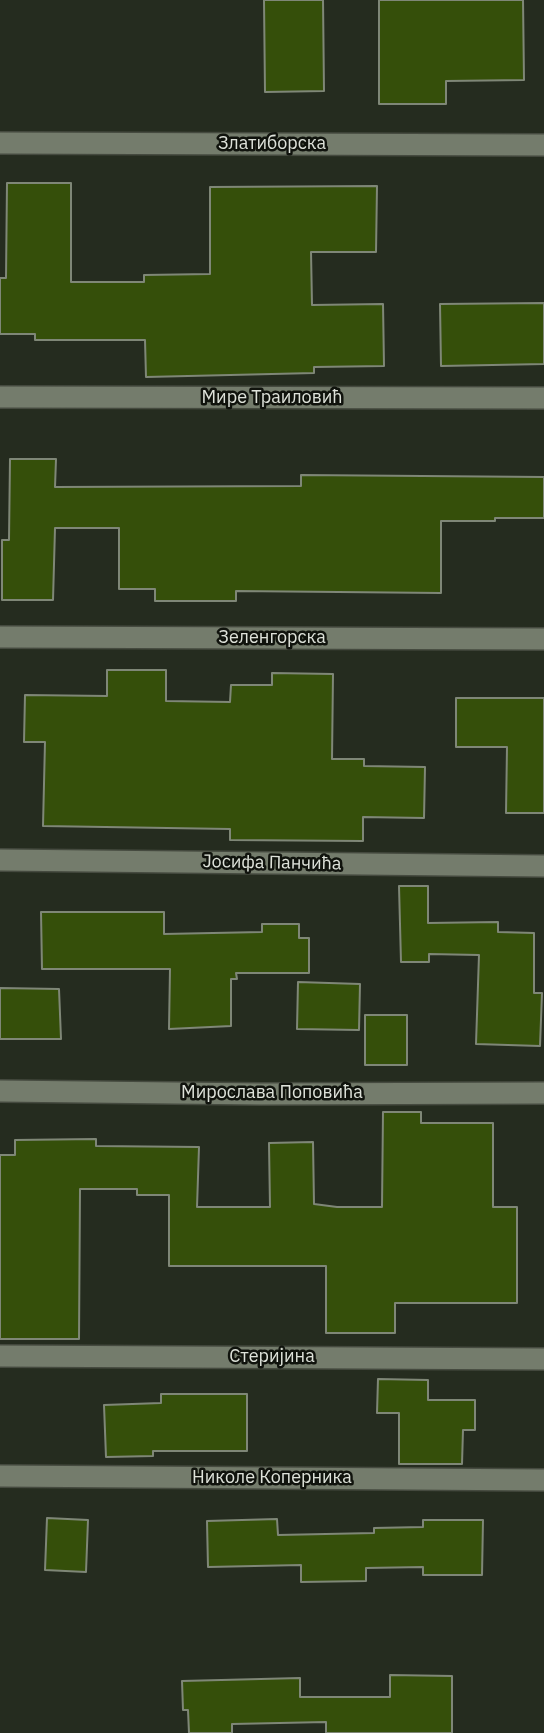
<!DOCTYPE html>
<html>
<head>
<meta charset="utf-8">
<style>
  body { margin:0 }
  canvas { display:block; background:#252c1f }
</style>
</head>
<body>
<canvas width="544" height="1733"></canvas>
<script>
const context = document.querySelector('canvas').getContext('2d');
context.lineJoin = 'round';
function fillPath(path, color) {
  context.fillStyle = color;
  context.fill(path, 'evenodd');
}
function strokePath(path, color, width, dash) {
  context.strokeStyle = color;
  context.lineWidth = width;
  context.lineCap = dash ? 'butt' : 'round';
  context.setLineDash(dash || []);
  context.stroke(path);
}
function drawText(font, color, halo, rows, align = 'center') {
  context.font = font + ' "IBM Plex Sans",sans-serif';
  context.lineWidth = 5;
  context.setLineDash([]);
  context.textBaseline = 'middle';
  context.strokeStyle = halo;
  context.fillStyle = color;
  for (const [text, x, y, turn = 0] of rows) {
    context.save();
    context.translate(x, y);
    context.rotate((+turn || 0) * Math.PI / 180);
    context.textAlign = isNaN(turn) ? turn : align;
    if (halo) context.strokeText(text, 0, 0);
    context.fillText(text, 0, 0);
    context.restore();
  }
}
const building = new Path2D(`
  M264,0H323L324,91L265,92Z
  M379,0H523L524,80L446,81V104H379Z
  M7,183H71V282H144V275L210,274V187L377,186L376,252H311L312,305L383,304L384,366L314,367V373L146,377L145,340H35V334H0V278H6Z
  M544,303V364L441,366L440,304Z
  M10,459H56L55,487L301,486V475L544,477V518H495V521H441V593L236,591V601H155V589H119V528H55L53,600H2V540H9Z
  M107,670H166V701L230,702L231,685H272V673L333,674L332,759H364V766L425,767L424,818L363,817V841L230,840V829L43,826L45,742H24L25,695L107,696Z
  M456,698H544V813H506L507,747H456Z
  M399,886H428V923L498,922V932L534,933V993H542L540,1046L476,1044L479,955L429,954V962H401Z
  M41,912H164V934L262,932V924H299V938H309V973H236L237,979H231V1026L169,1029L170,969H42Z
  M298,982L360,984L359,1030L297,1029Z
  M0,988L59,989L61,1039H0Z
  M365,1015H407V1065H365Z
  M383,1112H421V1123H493V1207H517V1303H395V1333H326V1266H169V1195H137V1189H80L79,1339H0V1155H15V1140L96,1139V1146L199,1147L197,1207H270L269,1143L313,1142L314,1204L337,1207H382Z
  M378,1379L428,1380V1400H475V1430H463L462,1464H399V1413H377Z
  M161,1394H247V1451H153V1456L106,1457L104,1405L161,1403Z
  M47,1518L88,1520L86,1572L45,1570Z
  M277,1519L278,1535L374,1533V1528L423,1527V1520H483L482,1575H423V1567L366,1568V1581L301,1582V1565L208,1567L207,1521Z
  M390,1675L452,1676V1733H326V1722L232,1724V1733H189L188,1710H183L182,1681L300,1678V1697H390Z`);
fillPath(building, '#354f0a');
strokePath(building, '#7f8777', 2);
const minor = new Path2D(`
  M0,143L544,145
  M0,397L544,398
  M0,637L544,639
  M0,860L544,866
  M0,1091L261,1094L544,1093
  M0,1356L544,1359
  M0,1476L544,1480`);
strokePath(minor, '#454a3f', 24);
strokePath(minor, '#747c6c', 21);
drawText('18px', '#dee2da', '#10130d', [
  ["Златиборска",272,144],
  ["Мире Траиловић",272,398],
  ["Зеленгорска",272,638],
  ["Јосифа Панчића",272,863,1],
  ["Мирослава Поповића",272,1093],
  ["Стеријина",272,1357],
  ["Николе Коперника",272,1478]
]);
</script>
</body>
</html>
